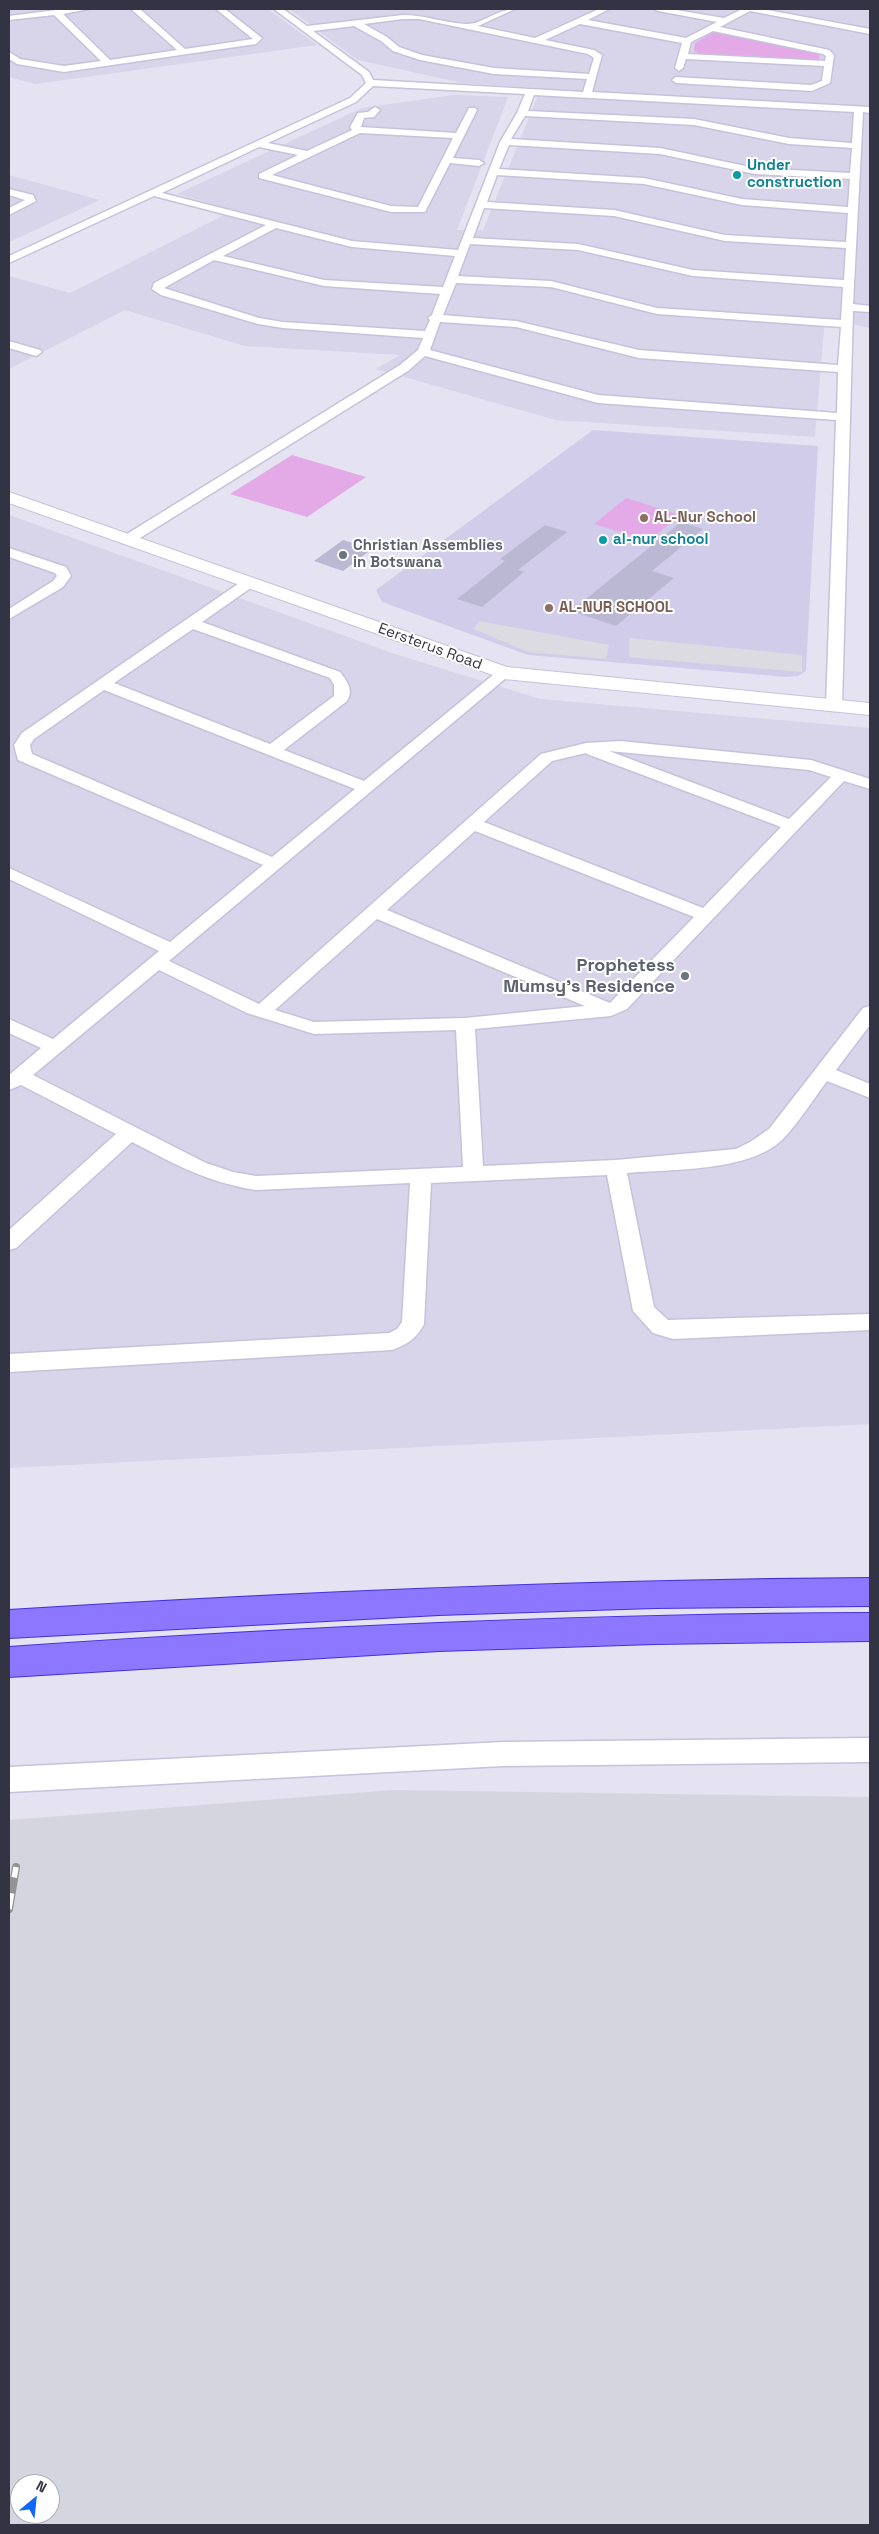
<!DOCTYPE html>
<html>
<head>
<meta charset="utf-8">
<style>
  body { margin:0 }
  #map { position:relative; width:879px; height:2534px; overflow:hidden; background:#e5e2f1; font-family:"Space Grotesk",sans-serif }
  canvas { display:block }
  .frame { position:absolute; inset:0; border:10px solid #343343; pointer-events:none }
  .north { position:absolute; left:10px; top:2474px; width:50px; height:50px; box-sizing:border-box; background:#fff; border:1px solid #aeadb4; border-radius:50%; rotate:28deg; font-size:14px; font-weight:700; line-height:20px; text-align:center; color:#343343 }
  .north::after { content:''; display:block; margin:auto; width:18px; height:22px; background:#0f67fc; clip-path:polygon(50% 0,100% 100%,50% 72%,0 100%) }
</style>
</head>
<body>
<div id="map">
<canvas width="879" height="2534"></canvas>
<div class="frame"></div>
<div class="north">N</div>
</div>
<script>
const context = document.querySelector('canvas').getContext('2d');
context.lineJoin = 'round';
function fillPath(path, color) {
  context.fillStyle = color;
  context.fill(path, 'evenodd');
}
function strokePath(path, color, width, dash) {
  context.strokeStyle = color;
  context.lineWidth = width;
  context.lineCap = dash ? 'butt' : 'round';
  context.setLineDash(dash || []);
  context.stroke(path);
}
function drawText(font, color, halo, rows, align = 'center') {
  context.font = font + ' "Space Grotesk",sans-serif';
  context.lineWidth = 4;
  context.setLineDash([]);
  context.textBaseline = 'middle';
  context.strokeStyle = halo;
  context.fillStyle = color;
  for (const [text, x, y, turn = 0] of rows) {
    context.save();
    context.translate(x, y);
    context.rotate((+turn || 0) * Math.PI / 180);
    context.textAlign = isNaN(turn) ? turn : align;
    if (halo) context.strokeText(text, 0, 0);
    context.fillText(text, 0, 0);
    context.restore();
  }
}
fillPath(new Path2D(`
  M9,9H268L317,45L35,84L9,77Z
  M289,9H870V328L825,318L815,437L556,420L376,369L400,355L245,346L125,310L9,369V276L70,293L234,210L177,194L362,108L454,95L508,97L457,230H483L541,88L462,83L358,60Z
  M9,175L100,200L9,242Z
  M9,515L395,654L540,699L870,728V1424L9,1468Z`), '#d8d4e9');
fillPath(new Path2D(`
  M393,1790L870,1797V2525H9V1820ZM20,2484H50V2514H20Z`), '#d5d5e0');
fillPath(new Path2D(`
  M593,430L818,446L806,671L798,676L787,677L528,655L382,602L376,590Z`), '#d2cceb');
fillPath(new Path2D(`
  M715,31L820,53L819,59L813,61L700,54L694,51L695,43Z
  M292,455L366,477L307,517L230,494Z
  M626,498L680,515L649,541L594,524Z`), '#e3aae7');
fillPath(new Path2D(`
  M479,621L609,645L606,659L528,652L474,629Z
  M629,638L802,655V672L629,657Z`), '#dcdbe2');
fillPath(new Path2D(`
  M681,522L703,529L652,571L674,578L616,626L571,611Z
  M545,525L567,532L518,570L524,572L482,607L457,599L505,561L500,559Z
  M343,540L372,549L343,571L314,561Z`), '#bab8d3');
const minor = new Path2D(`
  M89,9L63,14L110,60L177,50L131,9H140L185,49L253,39L216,9H225L262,38L256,44L64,72L17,64L9,59V52L20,59L64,66L101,61L54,15L9,20V16L56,10Z
  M274,9H283L307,26L403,15C425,15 445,23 466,24C481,25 497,9 515,9L478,26L535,38L599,9H609L588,20L686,38L717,22L658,11L654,9H670L724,18L742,9H762L870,29V34L750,11L720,27L829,50L834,55L830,83L812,91L676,83L672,80L676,77L811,85L822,81L824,66L686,59L683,68L679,71L675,68L682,43L580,24L545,40L594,50L602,55L592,92L870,107V113L863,112L853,304L870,306V312L853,311L842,706L839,709L834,711L826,706L836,420L598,403L425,356L408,371L132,543H122L120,540L122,537L400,365L418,350L423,338L283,328L258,324L161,295L152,289L154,283L266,225L154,196L9,263V256L350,98L366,83L362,75ZM403,19H419L588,54L594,58L589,74L494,68L422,55L399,47L387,37L364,24ZM354,26L381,41L393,51L420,60L494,74L587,79L583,92L373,80L369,72L313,31ZM713,31L823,54L826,56L825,61L688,54L691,42ZM373,86L525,94L517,113L500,142L458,250L352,241L162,193L259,147L298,155L259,174V178L391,212H425L450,163L479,166L484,163L479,160L453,158L477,110L475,108H469L456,133L361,127L364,118L374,117L380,110L375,107L368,112L358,113L350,127L352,130L307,151L268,143L356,102ZM534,95L854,112L852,143L789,138L694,119L528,111ZM525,116L694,125L789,144L852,148L850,173L755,168L660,148L511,139ZM360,133L453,138L418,207L391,206L272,175ZM509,145L660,154L755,174L850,179L848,207L742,199L644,178L499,169ZM497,175L644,184L742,205L848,213L846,242L725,235L614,210L487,202ZM484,208L614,216L725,241L846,248L844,280L693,270L578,244L473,238ZM276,228L352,247L455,256L443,287L324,280L223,256ZM470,244L578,250L693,276L843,287L841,320L657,308L551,281L458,276ZM214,260L324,286L440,294L432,315L428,318L430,320L425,331L283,322L259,318L164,288ZM456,283L551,287L657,314L841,327L838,365L639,350L516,321L443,315ZM440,322L516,327L639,358L838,372L837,413L598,395L430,350Z
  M9,189L33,195L36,201L9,215V208L25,200L9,195Z
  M9,341L40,350L42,352L36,356L9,348Z
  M9,548L66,567L71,576L63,587L9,619V609L53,581L57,576L55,573L9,557Z
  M250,578L257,582L255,585L202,622L340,672C347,681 354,690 347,701L284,750L364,781L499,670L504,668L512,673L169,961L259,1004L541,754L586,743L620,741L811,760L870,779V789L844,781L627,1009L611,1016L475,1029L483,1166L616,1160L736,1149L750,1142L769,1129L863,1008L870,1006V1025L836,1070L870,1084V1098L827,1081C813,1100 799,1122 783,1139C750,1172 672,1169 627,1173L654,1307L668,1320L870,1314V1330L673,1339L653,1333L633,1311L607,1175L431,1183L424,1324C416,1339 408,1344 392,1350L9,1372V1354L389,1333L397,1329L402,1322L410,1183L256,1190C209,1183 174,1164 132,1142L16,1248L9,1250V1230L116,1134L21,1085L9,1090V1075L41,1048L9,1033V1019L53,1039L159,951L9,879V868L170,942L263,865L18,760L14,745L22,733L245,579ZM193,629L330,678L334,685V696L270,744L114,683ZM104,690L355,789L272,857L32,754L30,745L34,739ZM609,751L809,770L831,777L789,819ZM586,753L587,754L781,827L703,908L484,822L552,761ZM475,831L694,917L610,1003L387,910ZM377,919L585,1006L465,1018L314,1022L275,1010ZM159,970L247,1013L314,1034L456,1030L463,1167L256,1176L233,1172L206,1163L33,1075Z
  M870,1738V1762L503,1766L9,1792V1767L503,1742Z`);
const tertiary = new Path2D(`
  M9,492L507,667L870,703V715L504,679L9,503Z`);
const trunk = new Path2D(`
  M870,1578V1606L655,1608L439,1615L9,1638V1610C296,1592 583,1580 870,1578Z
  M870,1613V1641L655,1644L439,1651L9,1677V1647C296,1627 582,1614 870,1613Z`);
strokePath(minor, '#c6c2db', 3);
strokePath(tertiary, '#c6c2db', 2);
strokePath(trunk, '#4330de', 2);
fillPath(minor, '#fff');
fillPath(tertiary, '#fff');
fillPath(trunk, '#8e77ff');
const rail = new Path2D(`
  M9,1909L16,1867`);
strokePath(rail, '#939393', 8);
strokePath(rail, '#fff', 5.5, [16]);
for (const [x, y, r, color] of [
  [737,175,5,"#0f9aa8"],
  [644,518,5,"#8d6e63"],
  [603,540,5,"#0f9aa8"],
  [343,555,5,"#6b7280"],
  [549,608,5,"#8d6e63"],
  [685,976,5,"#6b7280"]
]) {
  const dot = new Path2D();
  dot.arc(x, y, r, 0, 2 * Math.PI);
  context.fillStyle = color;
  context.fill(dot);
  strokePath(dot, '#fff', 2);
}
drawText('bold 15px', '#0d838f', '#fff', [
  ["Under",747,166],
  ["construction",747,183],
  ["al-nur school",613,540]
], 'left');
drawText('bold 15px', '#785e54', '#fff', [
  ["AL-Nur School",654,518],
  ["AL-NUR SCHOOL",559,608]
], 'left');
drawText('bold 15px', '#5b616d', '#fff', [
  ["Christian Assemblies",353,546],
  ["in Botswana",353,563]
], 'left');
drawText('15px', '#343343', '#fff', [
  ["Eersterus Road",430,647,20]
]);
drawText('bold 18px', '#5b616d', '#fff', [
  ["Prophetess",675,966],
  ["Mumsy's Residence",675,987]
], 'right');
</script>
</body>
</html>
